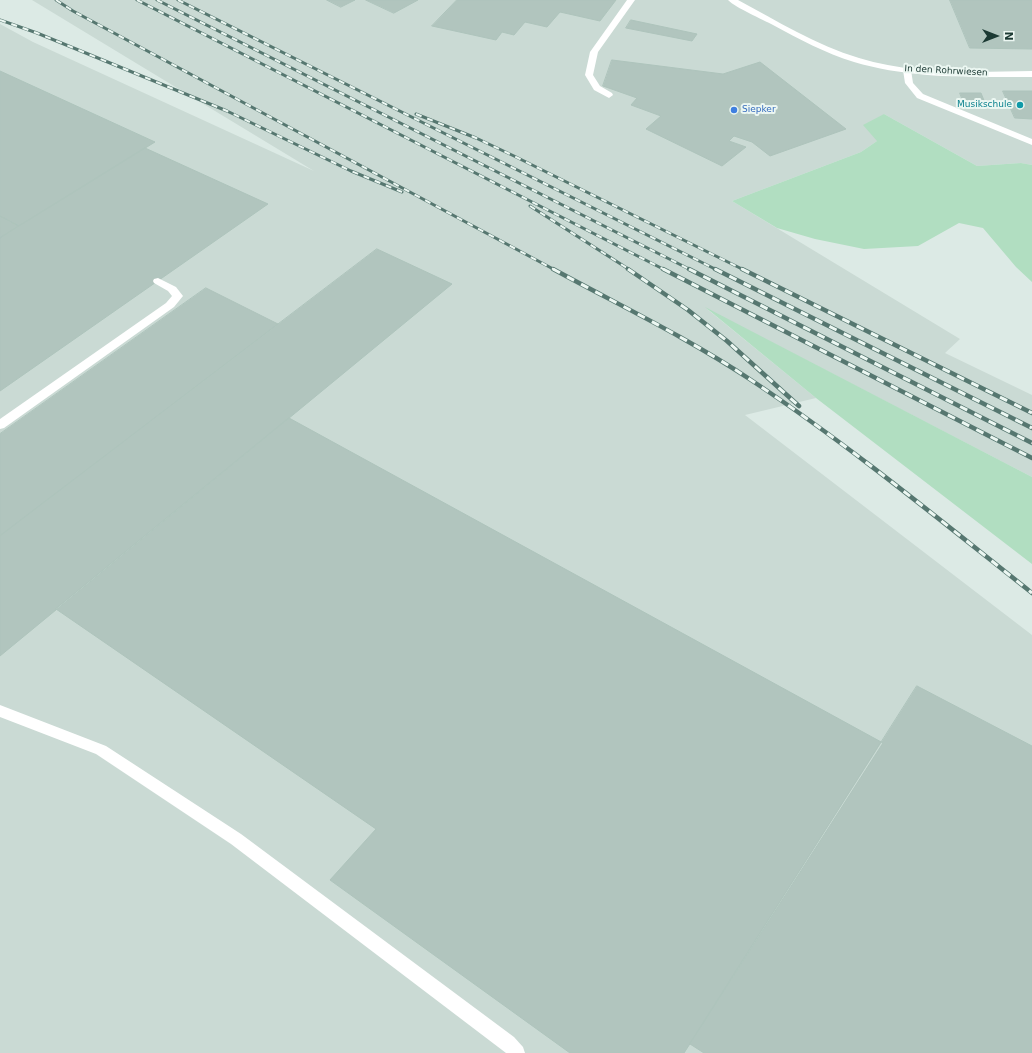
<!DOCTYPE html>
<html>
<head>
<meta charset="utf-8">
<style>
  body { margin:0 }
  #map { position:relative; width:1032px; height:1053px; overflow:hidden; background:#dceae5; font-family:"DejaVu Sans",sans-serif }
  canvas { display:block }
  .north { position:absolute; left:976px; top:16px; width:40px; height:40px; -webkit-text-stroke:3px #ecf7f2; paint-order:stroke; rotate:90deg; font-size:11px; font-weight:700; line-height:16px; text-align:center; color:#1c3a34 }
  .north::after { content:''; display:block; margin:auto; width:14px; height:18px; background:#1c3a34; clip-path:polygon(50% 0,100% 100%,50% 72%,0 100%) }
</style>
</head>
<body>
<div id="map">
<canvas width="1032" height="1053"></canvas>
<div class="north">N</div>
</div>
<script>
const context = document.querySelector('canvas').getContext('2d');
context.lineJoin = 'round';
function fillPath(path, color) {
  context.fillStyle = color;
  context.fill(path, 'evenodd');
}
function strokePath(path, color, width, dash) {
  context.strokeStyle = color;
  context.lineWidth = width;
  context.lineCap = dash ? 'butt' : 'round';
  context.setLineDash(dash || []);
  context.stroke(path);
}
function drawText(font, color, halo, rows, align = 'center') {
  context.font = font + ' "DejaVu Sans",sans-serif';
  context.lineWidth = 4;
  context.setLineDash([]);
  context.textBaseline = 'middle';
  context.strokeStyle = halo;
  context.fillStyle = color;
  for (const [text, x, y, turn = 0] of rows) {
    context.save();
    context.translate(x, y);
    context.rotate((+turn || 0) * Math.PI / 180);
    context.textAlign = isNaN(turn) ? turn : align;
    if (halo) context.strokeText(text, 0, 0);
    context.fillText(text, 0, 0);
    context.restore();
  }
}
fillPath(new Path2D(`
  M32,0H1032V165L1021,163L977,166L884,114L877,141L861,152L732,201L960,339L945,353L1032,395V477L707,309L816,398L745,415L1032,635V1053H0V24L33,42L314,171Z`), '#cadad4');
fillPath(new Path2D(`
  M884,114L977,166L1021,163L1032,165V282L1016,267L983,228L959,223L918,246L864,249L815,239L777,228L732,201L861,152L877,141L863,125Z
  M705,307L1032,477V564L816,398Z`), '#b1dec1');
const building = new Path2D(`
  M327,0H355L341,7Z
  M366,0H418L394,13Z
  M457,0H616L600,21L560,12L547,27L525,22L514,35L502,32L496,40L432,26Z
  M950,0H1032V49L970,48Z
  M631,20L697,34L692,41L626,28Z
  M612,60L723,74L760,62L846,129L770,156L752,142L734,136L729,141L746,147L722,166L646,129L661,116L631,105L637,98L603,86Z
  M0,71L155,142L19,226L0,216Z
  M1003,91H1032V119L1015,118Z
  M960,93H981L985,103H964Z
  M145,148L268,204L0,391V238Z
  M0,216L19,226L0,238Z
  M377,249L452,284L0,656V536Z
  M206,288L278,324L0,536V434Z
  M289,418L883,743L684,1053H570L330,880L376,829L56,609Z
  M917,686L1032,746V1053H704L690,1044Z`);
fillPath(building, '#b1c5be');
strokePath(building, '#aec4bc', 1);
fillPath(new Path2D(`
  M627,0H635L598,52L593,75L600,86L612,93L613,95L609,98L594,90L585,75L590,52Z
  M907,67L911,70L913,83L923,94L1032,139V145L917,98L905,83L903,70Z
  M158,278L176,287L183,296L174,307L4,428L0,429V419L166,303L172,296L168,291L154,283L153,281L154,279Z
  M0,705L106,746L241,834L514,1037L523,1047L525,1053H506L231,844L96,754L0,717Z`), '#fff');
fillPath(new Path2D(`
  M728,0H738C777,21 816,45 859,58C915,75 975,72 1032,71V77C972,77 911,79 854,62C825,53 799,39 773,25C762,19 736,8 728,0Z`), '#fff');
const railFar1 = new Path2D(`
  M56,0L73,11L555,270
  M137,0L665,270
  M157,0L691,270
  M178,0L717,270
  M0,20L37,33L227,111L351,171L402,192
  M416,114L476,138L514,156L744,270
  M530,206L630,270`);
const rail = new Path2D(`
  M553,269C619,305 688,338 751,380C849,445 940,520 1032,593
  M628,269L688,310L727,341L799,406
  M663,269L1032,458
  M689,269L1032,443
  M715,269L1032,428
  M742,269L1032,413`);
strokePath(railFar1, '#567770', 3);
strokePath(rail, '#567770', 4.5);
strokePath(railFar1, '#ecf7f2', 2, [6]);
strokePath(rail, '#ecf7f2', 3, [8]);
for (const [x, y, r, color] of [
  [1020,105,4,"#0f9aa8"],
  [734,110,4,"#3f7fe0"]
]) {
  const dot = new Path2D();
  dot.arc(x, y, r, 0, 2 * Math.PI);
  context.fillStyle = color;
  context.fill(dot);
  strokePath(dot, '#ecf7f2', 1.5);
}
drawText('9px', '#1c3a34', '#ecf7f2', [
  ["In den Rohrwiesen",946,71,3]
]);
drawText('9px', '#0d838f', '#ecf7f2', [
  ["Musikschule",1012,105]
], 'right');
drawText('9px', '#366cbe', '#ecf7f2', [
  ["Siepker",742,110]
], 'left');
</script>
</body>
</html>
